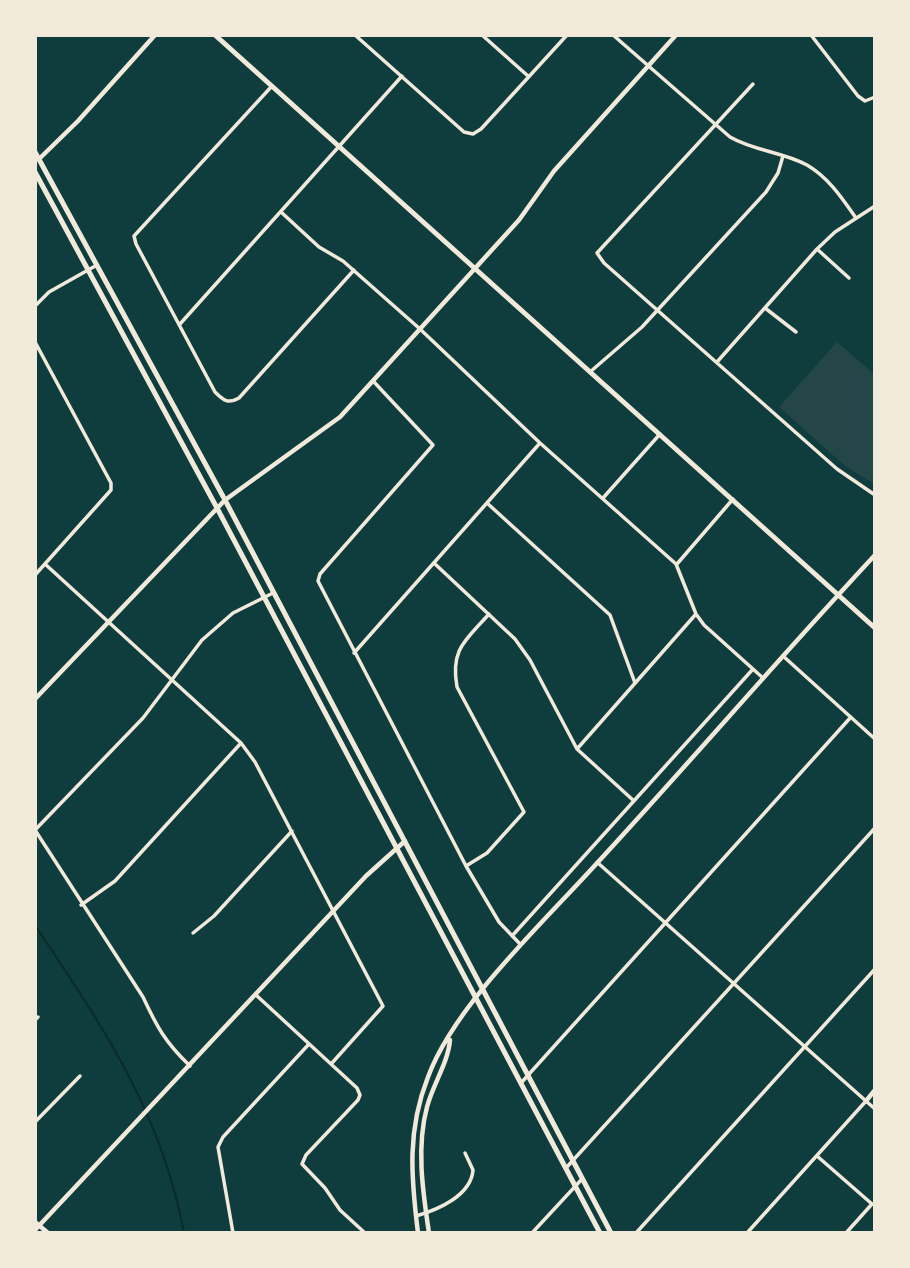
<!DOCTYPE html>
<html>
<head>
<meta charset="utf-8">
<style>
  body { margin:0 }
  #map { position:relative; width:910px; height:1268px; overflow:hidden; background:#0f3d3e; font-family:"Source Sans 3",sans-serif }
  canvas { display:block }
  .frame { position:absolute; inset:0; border:37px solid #f1e9da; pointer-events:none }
</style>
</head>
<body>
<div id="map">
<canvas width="910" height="1268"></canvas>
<div class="frame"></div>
</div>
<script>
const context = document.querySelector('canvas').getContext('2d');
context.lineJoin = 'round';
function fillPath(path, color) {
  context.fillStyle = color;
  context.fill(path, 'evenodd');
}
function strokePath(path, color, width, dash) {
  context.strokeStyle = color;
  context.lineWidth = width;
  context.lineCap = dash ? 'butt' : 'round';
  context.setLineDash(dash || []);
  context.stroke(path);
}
fillPath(new Path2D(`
  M837,342L875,375L874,484L845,466L779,407Z`), '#244646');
strokePath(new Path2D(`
  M35,925C102,1026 161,1110 184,1233`), '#0a2a2b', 2);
strokePath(new Path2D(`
  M355,35L464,132L473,134L481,129L567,35
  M482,35L528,76
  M613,35L730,137C754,151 783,152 807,165C829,178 842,198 856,218
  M811,35L858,96L865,101L875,97
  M753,84L597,253L604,263L837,469L875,495
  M272,86L134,236L136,244L215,392C224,401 228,404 239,398L354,270
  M281,212L319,247L343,261L420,329L540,443L676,564L696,614L704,625L763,678
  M817,249L849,278
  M35,306L49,292L97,265
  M765,308L796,332
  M180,324L402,76
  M35,342L111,483V490L35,575
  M717,362L817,249L835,232L875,206
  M590,372L642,327L766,192L778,173L783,156
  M374,382L433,445L320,574L318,581L466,866L499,922L520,944
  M603,498L660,434
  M487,503L610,615L635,683
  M434,563L515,639L530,660L577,749L634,801
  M45,564L241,743L255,762L383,1006L332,1063
  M677,564L733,499
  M354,653L540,443
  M783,656L875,739
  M577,749L696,614
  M35,830L143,718L202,640L233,613L273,593
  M35,830L143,997C157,1027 165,1042 190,1066
  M598,863L875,1109
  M466,866L487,853L524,812L457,687C450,649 466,640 489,614
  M81,905L115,881L241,743
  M193,933L214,916L292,831
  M512,936L753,669
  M256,995L357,1088L360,1095L358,1100L306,1155L302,1164L325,1188L340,1210L365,1233
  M35,1020L38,1017
  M521,1083L851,717
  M35,1122L80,1076
  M817,1156L872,1204L846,1233
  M566,1168L875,828
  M416,1216C437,1210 471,1196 473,1170L465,1153
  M233,1233L218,1147L223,1137L309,1044
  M532,1233L582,1179
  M636,1233L875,969
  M747,1233L866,1101`), '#f1e9da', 3.5);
strokePath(new Path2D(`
  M39,159L78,121L155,35
  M35,699L225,500L340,417L519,220L554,171L676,35
  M866,1101L875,1090
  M35,1222L48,1233
  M35,1230L366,876L405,841`), '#f1e9da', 4.5);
strokePath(new Path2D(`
  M418,1233C411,1177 407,1130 428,1077C455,1004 545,921 598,862C691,761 781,656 875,555
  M429,1233C423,1192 416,1148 427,1107C433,1084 448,1063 450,1040`), '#f1e9da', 4.5);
strokePath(new Path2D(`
  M215,35L875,628
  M35,152L225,500L611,1233
  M35,172L217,508L600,1233`), '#f1e9da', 5);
</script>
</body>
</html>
